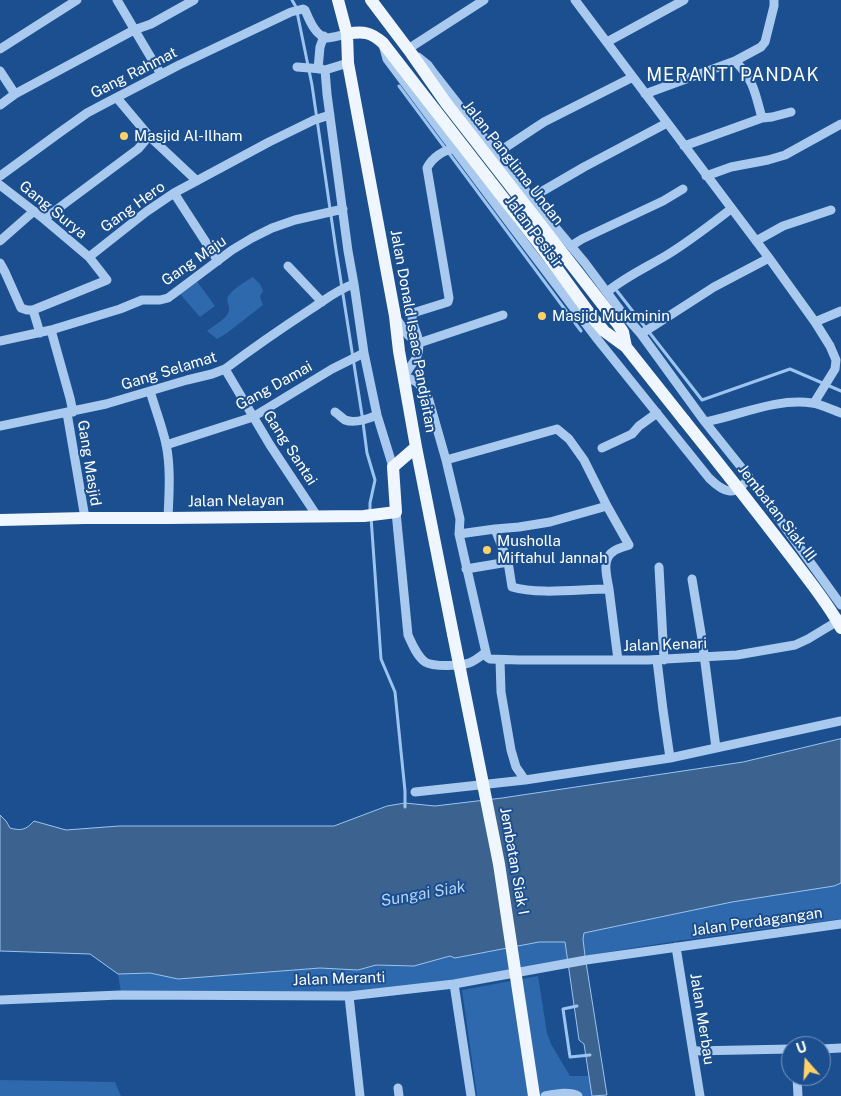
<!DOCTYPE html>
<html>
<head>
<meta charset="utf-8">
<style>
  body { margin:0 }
  #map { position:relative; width:841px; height:1096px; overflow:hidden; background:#1b4f8f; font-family:"Public Sans",sans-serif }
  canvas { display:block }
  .north { position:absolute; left:781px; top:1036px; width:50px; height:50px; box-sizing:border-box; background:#1b4f8f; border:1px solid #7695bc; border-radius:50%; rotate:341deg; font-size:14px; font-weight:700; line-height:20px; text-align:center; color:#fff }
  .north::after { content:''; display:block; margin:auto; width:18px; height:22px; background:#ffd166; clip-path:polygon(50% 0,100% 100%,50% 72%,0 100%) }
</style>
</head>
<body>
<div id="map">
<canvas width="841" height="1096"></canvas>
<div class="north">U</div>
</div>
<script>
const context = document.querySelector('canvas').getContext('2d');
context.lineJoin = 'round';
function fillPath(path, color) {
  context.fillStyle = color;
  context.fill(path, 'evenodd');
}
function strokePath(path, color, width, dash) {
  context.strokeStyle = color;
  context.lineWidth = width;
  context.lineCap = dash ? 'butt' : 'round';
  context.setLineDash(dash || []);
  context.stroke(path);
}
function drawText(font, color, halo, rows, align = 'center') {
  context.font = font + ' "Public Sans",sans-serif';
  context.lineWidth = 4;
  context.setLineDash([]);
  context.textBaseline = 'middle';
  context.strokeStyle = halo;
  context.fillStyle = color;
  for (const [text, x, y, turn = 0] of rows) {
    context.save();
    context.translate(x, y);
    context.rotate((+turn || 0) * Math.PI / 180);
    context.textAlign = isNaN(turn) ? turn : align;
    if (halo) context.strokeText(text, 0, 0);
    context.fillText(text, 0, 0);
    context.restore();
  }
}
fillPath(new Path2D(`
  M253,277L260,284L263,291L260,296L261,300L263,305L227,333L217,339L207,331C213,326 230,317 229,309C229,305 226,301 228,297C231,290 246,281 253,277Z
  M196,280L215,306L200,317L179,293Z
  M841,883V919C755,930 670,941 585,956L583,939L584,933L732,902L834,886Z
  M539,942H565L568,959L454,980L350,992H121L118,974L150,973L178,979L320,968L358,970L376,965L414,966L450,956L455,958Z
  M538,976L547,1033L551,1044L570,1076H589L592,1096H477L462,990Z
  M0,1080L115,1082L121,1096H0Z`), '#2e69ad');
const water = new Path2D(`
  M841,739V883L834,886L732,902L584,933L583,939L585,956L607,1095L592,1096L584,1044L579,1040L565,942H539L455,958L450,956L414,966L376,965L358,970L320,968L178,979L150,973L118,974L90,954L0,951V815L6,821L10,828C21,831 26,830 34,821L66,830L119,826H334L387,806L405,803L435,806L502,798L743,762Z`);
fillPath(water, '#3c6290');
strokePath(water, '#9cc4f0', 1);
strokePath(new Path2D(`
  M292,0L296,7L312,85L336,250L362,415L367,453L375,480L370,503V511
  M399,86L581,331
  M617,291L702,400L790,369L841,391
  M371,517L381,659L395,692L405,791V807
  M577,1006L563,1009L570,1057L590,1055`), '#9cc4f0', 3);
strokePath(new Path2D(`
  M117,0C132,25 146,50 161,74
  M575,0L769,258L815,322L830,346L836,360L835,369L814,403
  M607,42L684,0
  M384,48L387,59L514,229L598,340L709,478C724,493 736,498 749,477
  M0,49L77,0
  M408,49L484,0
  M418,57L428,65L433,72L540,209L585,263L620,310L641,334L705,422L749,477L841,605
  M348,63L325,70L327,94L348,251L354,284L364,353L377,415L393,467
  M297,67L322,69
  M318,69L320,47L324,36
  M0,71L15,94
  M645,94L735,61L761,47L765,42L774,6V0
  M117,98L149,136
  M0,105L15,94L134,30L151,24L194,0
  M762,118L772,117L791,112
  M684,146L762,118C755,93 754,80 735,61
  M455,149C444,149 432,158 427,168L449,298L448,302L416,312L412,314C411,325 419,334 419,345C419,362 408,365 405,377L415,381L419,384L428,397L446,460L460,519L459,534L487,657L490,659L519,660H648L737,655L795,645L808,639L841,619
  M497,153L544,122L633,77
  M0,176L59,133L87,113L102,105L179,65L291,12L303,9L305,10C309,19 315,36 327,38C333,38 341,35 347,34
  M706,176L731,167L768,160L785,155L841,124
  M0,185L44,219L89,257L107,280L33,310L40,333
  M174,193L218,261
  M532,199L541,192L584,167L667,123
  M44,219L138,149L149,136L197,181
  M0,241L34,211
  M756,241L783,226L831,210
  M571,246L582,239L663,201L683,189
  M89,257L146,212L174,193L269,142L314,120L330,115
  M0,263L5,272L21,308L27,310H33
  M288,266L322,302
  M607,292C625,277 647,267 667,255C690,241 710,225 731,209
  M396,318L408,335L419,343
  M815,322L841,311
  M51,330L70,398L73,412
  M641,334L714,287L769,258
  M0,341L51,330L120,309L142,300H160L168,298L232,250L252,238L272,228L295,220L343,209
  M419,343L503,315
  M225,369L270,445L317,516
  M150,391C155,408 162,426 166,444C171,468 169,494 168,518
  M335,412C338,414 342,418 345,420C355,424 368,419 377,415
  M67,413L85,518
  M705,422C741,415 775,398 812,403C821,404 832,410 841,413
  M0,426L106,404L187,380L212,374L225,369C253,348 282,328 311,309C325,300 338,289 354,284
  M166,445L253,417L332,369L364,353
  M602,448L632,434L639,426L657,413
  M446,460L557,429L569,439L584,460L607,506L629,545C624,547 618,548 614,551C601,558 607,577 609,589
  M396,512L408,635C412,644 417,656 425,662C433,667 460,666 469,663C475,661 481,656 486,652
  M495,529L508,562L512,587C539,595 580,589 609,589L618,660
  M459,534L495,529L519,527L550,522L607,506
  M659,567L664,660
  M466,569L508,562
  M692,579L702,639L716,748
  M500,660L501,692L511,750L516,767L525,780L670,758L841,721
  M657,660L663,710L670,758
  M415,792L525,780
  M676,947L700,1096
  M454,984L471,1096
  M349,996L360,1096
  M0,1000L120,995L349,996L454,984L586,960L841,924
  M821,1049L841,1048
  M693,1051L791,1049
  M797,1076L798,1096
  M398,1088L399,1096
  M545,1096C556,1094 569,1091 578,1096`), '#a9c9ee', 9);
strokePath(new Path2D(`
  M338,0L347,34L348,63L395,316L399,351L416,447L453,634
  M371,0L411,53L446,103L617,323L623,332L626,347L684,420
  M347,34C363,31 371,32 383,43L539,244L593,318L604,331L626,347
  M0,520L85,518H168L364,516L396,512L393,467L416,447`), '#f0f6ff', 12);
strokePath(new Path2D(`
  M684,420C721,466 757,512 793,559C809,581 828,603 841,628
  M453,634L499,864L534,1096`), '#f0f6ff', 12);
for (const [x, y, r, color] of [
  [124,136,5,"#ffd166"],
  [542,316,5,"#ffd166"],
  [487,550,5,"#ffd166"]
]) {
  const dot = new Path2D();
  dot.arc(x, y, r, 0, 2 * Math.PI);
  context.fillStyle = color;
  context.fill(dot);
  strokePath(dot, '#1b4f8f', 2);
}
drawText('15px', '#fff', '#1b4f8f', [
  ["Gang Rahmat",134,73,-27],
  ["Jalan Panglima Undan",513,163,52],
  ["Gang Hero",133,207,-36],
  ["Gang Surya",53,210,39],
  ["Jalan Pesisir",534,232,53],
  ["Gang Maju",194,261,-35],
  ["Jalan Donald Isaac Pandjaitan",413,331,80],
  ["Gang Selamat",169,371,-17],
  ["Gang Damai",274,386,-29],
  ["Gang Santai",290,448,57],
  ["Gang Masjid",89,463,81],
  ["Jalan Nelayan",236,501,-1],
  ["Jembatan Siak III",777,513,52],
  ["Jalan Kenari",665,645,-2],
  ["Jembatan Siak I",514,861,80],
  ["Jalan Perdagangan",757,922,-8],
  ["Jalan Meranti",339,979,-2],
  ["Jalan Merbau",702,1019,81]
]);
drawText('15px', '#fff', '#1b4f8f', [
  ["Masjid Al-Ilham",134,136],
  ["Masjid Mukminin",552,316],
  ["Musholla",497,541],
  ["Miftahul Jannah",497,558]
], 'left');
drawText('italic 16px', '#b5d3f5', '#1b4f8f', [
  ["Sungai Siak",423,894,-10]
]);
context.letterSpacing = '1px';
drawText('18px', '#fff', '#1b4f8f', [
  ["MERANTI PANDAK",733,75]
]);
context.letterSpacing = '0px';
</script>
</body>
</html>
